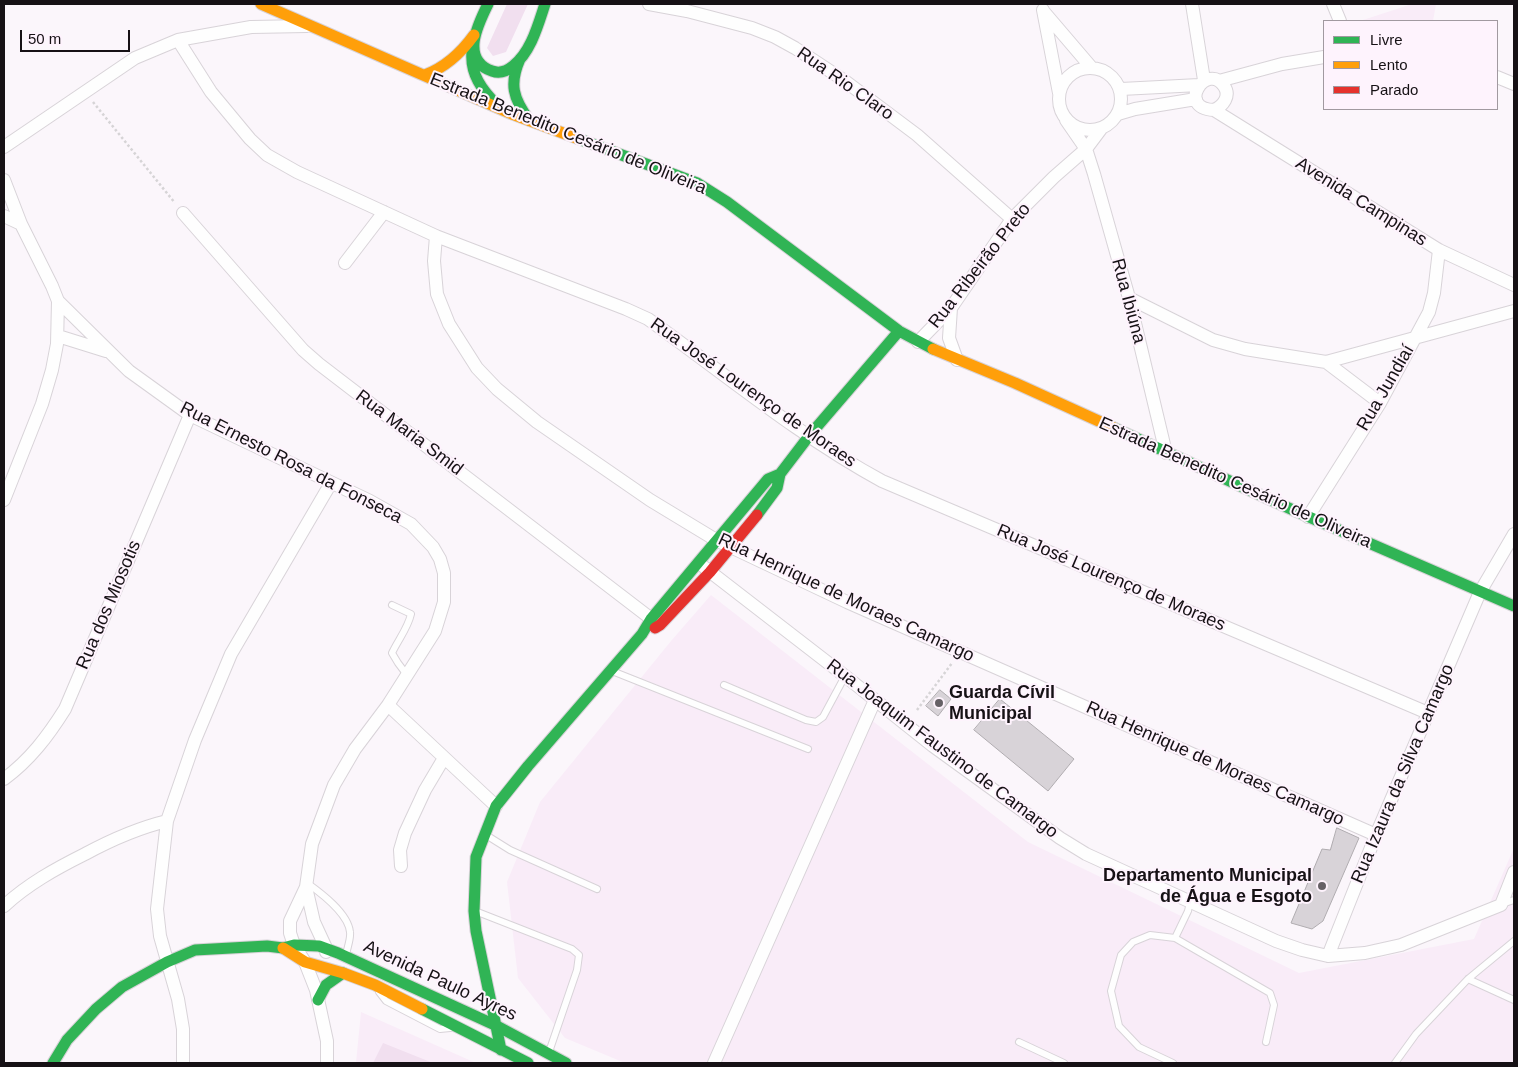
<!DOCTYPE html>
<html>
<head>
<meta charset="utf-8">
<style>
  body { margin:0 }
  #map { position:relative; width:1518px; height:1067px; overflow:hidden; background:#fbf6fb; font-family:Arial,sans-serif }
  canvas { display:block }
  .frame { position:absolute; inset:0; border:5px solid #161115; pointer-events:none }
  .legend { position:absolute; left:1323px; top:20px; width:175px; height:90px; box-sizing:border-box; background:#fef3fd; border:1px solid #a199a0; margin:0; padding:6px 9px; list-style:none; font-size:15px; color:#161115 }
  .legend li { display:flex; align-items:center; gap:10px; height:25px }
  .legend b { width:25px; border:1px solid #a199a0 }
  .scale { position:absolute; left:20px; top:30px; width:110px; height:22px; box-sizing:border-box; border:2px solid #161115; border-top:0; padding-left:6px; font-size:15px; line-height:18px; white-space:nowrap; color:#161115; -webkit-text-stroke:4px #fef3fd; paint-order:stroke }
</style>
</head>
<body>
<div id="map">
<canvas width="1518" height="1067"></canvas>
<div class="frame"></div>
<ul class="legend">
<li><b style="height:6px;background:#30b455"></b>Livre</li>
<li><b style="height:6px;background:#ff9f0a"></b>Lento</li>
<li><b style="height:6px;background:#e5322d"></b>Parado</li>
</ul>
<div class="scale">50 m</div>
</div>
<script>
const context = document.querySelector('canvas').getContext('2d');
context.lineJoin = 'round';
function fillPath(path, color) {
  context.fillStyle = color;
  context.fill(path, 'evenodd');
}
function strokePath(path, color, width, dash) {
  context.strokeStyle = color;
  context.lineWidth = width;
  context.lineCap = dash ? 'butt' : 'round';
  context.setLineDash(dash || []);
  context.stroke(path);
}
function drawText(font, color, halo, rows, align = 'center') {
  context.font = font + ' Arial,sans-serif';
  context.lineWidth = 4;
  context.setLineDash([]);
  context.textBaseline = 'middle';
  context.strokeStyle = halo;
  context.fillStyle = color;
  for (const [text, x, y, turn = 0] of rows) {
    context.save();
    context.translate(x, y);
    context.rotate((+turn || 0) * Math.PI / 180);
    context.textAlign = isNaN(turn) ? turn : align;
    if (halo) context.strokeText(text, 0, 0);
    context.fillText(text, 0, 0);
    context.restore();
  }
}
fillPath(new Path2D(`
  M1412,4H1436L1433,21L1363,20Z
  M711,595L1028,842L1299,973L1474,939L1514,848V1063H625L565,1038L518,978L507,882L540,802L671,641Z
  M361,1012L476,1063H356Z`), '#f9ecf8');
fillPath(new Path2D(`
  M507,4H528L506,52L493,56L487,48Z
  M383,1043L433,1063H373Z`), '#f1dfef');
const building = new Path2D(`
  M940,690L951,699L938,716L926,706Z
  M1000,699L1074,759L1048,791L974,730Z
  M1337,828L1359,838L1323,921L1312,929L1291,923L1322,849L1330,850Z`);
fillPath(building, '#d8d3d8');
strokePath(building, '#b0acb0', 1);
const lane = new Path2D(`
  M392,605L411,614C408,628 398,640 392,653L398,663L407,675
  M612,671L808,749
  M724,685L806,720L816,722L823,717L845,676
  M486,835L510,850L597,889
  M307,883C321,893 348,913 350,932C351,939 347,948 346,955
  M1502,904L1514,900
  M475,911L572,949L579,955L577,970L549,1052
  M1175,938L1188,911L1190,902
  M1468,979L1514,1000
  M379,992L386,1001L440,1029L450,1028
  M1019,1042L1064,1063
  M1173,1063L1139,1047L1119,1026L1111,991L1121,955L1133,942L1150,935L1175,938L1270,993L1274,1005L1266,1042
  M1395,1063L1416,1034L1468,979L1514,941`);
const street = new Path2D(`
  M649,4L687,11L752,28L775,37L795,48L845,81L917,135L1012,219
  M1192,4L1204,80
  M1333,4L1340,21
  M1043,10L1059,93
  M1044,12L1091,67
  M178,40L211,92L250,139L267,155L297,172L436,236L626,309L648,319C725,374 799,436 882,481L1428,713
  M1059 99a31 31 0 1 1 62 0a31 31 0 1 1-62 0Z
  M1497,77L1514,84
  M1219,81L1282,64L1324,57
  M1121,89L1199,85
  M1214,110C1223,106 1231,96 1224,86C1207,61 1175,108 1214,110L1439,250L1514,285
  M1118,114L1135,109L1196,99
  M1066,120L1086,149L1094,174L1129,298L1166,453
  M4,147L135,58L178,40L251,27L307,26
  M4,180L21,224L52,286L58,301L57,344L52,370L42,404L4,500
  M183,213L303,350L319,364L658,624
  M4,216L21,224
  M436,236L434,261L437,294L449,324L477,368L497,389L537,422L650,500L716,540L847,602L1376,835
  M345,263L384,212
  M1129,298L1213,340L1245,349L1326,362L1514,311
  M58,301L129,371L190,415L370,501L411,524L433,547L440,559L444,573V602L435,631L388,705L355,749L334,785L312,844L306,887L290,921V933L294,945L305,962L316,990L327,1041V1063
  M951,308L949,338L957,360
  M58,336L106,351
  M918,342L951,308L1012,219L1054,177L1086,149L1101,129
  M1326,362L1380,403
  M1308,517L1380,403L1429,312L1434,293L1439,250
  M704,567L845,676L933,746L1060,838L1086,854L1276,941L1302,950L1328,956L1365,953L1401,945L1501,905L1514,872
  M388,705L496,806
  M4,779C30,760 48,736 65,709L190,415
  M401,866L400,850L405,833L425,790L444,758
  M306,887L314,922L326,948V952
  M4,906C28,884 55,869 85,854C111,840 138,828 167,821
  M1328,956L1376,835L1480,592L1514,534
  M183,1063V1029L178,999L160,936L157,909L167,821L195,740L231,654L331,483
  M714,1063L875,700`);
const fast = new Path2D(`
  M488,4C478,24 460,60 492,71C500,74 507,71 513,66C531,52 538,25 545,4
  M472,52C470,74 482,90 497,105
  M520,59C509,84 513,98 529,120
  M579,139L697,183L727,202L899,331L933,349
  M1114,428L1293,510L1514,606
  M757,515L777,488L780,474L809,436L899,331
  M318,1000L326,985L343,973
  M422,1009L528,1063
  M501,1050L476,931L474,911L476,857L496,806L528,766L642,634L651,619L768,479L780,474
  M53,1063L67,1040L96,1009L122,987L167,962L195,950L267,946L283,948L294,945L319,946L338,953L497,1026L566,1063`);
const slow = new Path2D(`
  M261,4L512,114L579,139
  M425,75C446,67 461,53 474,35
  M933,349L1015,383L1114,428
  M283,948L305,962L343,973L375,985L422,1009`);
const jam = new Path2D(`
  M655,628L660,625L710,572L757,515`);
strokePath(lane, '#d8d3d8', 8);
strokePath(street, '#d8d3d8', 14);
strokePath(fast, '#d8d3d8', 13);
strokePath(slow, '#d8d3d8', 13);
strokePath(jam, '#d8d3d8', 13);
strokePath(new Path2D(`
  M93,102L175,203
  M917,710L952,663`), '#d6d4d6', 2.5, [2.5, 2.5]);
strokePath(lane, '#fefefe', 6);
strokePath(street, '#fefefe', 12);
strokePath(fast, '#30b455', 11);
strokePath(slow, '#ff9f0a', 11);
strokePath(jam, '#e5322d', 11);
for (const [x, y, r, color] of [
  [939,703,5,"#666166"],
  [1322,886,5,"#666166"]
]) {
  const dot = new Path2D();
  dot.arc(x, y, r, 0, 2 * Math.PI);
  context.fillStyle = color;
  context.fill(dot);
  strokePath(dot, '#fef3fd', 2);
}
drawText('18px', '#161115', '#fef3fd', [
  ["Rua Rio Claro",845,84,35],
  ["Estrada Benedito Cesário de Oliveira",568,134,22],
  ["Avenida Campinas",1361,202,32],
  ["Rua Ribeirão Preto",980,266,-52],
  ["Rua Ibiúna",1128,301,75],
  ["Rua Jundiaí",1386,388,-60],
  ["Rua José Lourenço de Moraes",753,393,35],
  ["Rua Maria Smid",409,433,37],
  ["Rua Ernesto Rosa da Fonseca",291,463,27],
  ["Estrada Benedito Cesário de Oliveira",1235,483,24],
  ["Rua José Lourenço de Moraes",1111,578,23],
  ["Rua Henrique de Moraes Camargo",846,598,25],
  ["Rua dos Miosotis",109,605,-67],
  ["Rua Joaquim Faustino de Camargo",942,749,37],
  ["Rua Henrique de Moraes Camargo",1215,764,24],
  ["Rua Izaura da Silva Camargo",1403,774,-67],
  ["Avenida Paulo Ayres",440,981,25]
]);
drawText('bold 18px', '#161115', '#fef3fd', [
  ["Guarda Cívil",949,693],
  ["Municipal",949,714],
  ["Departamento Municipal",1312,876,"right"],
  ["de Água e Esgoto",1312,897,"right"]
], 'left');
</script>
</body>
</html>
